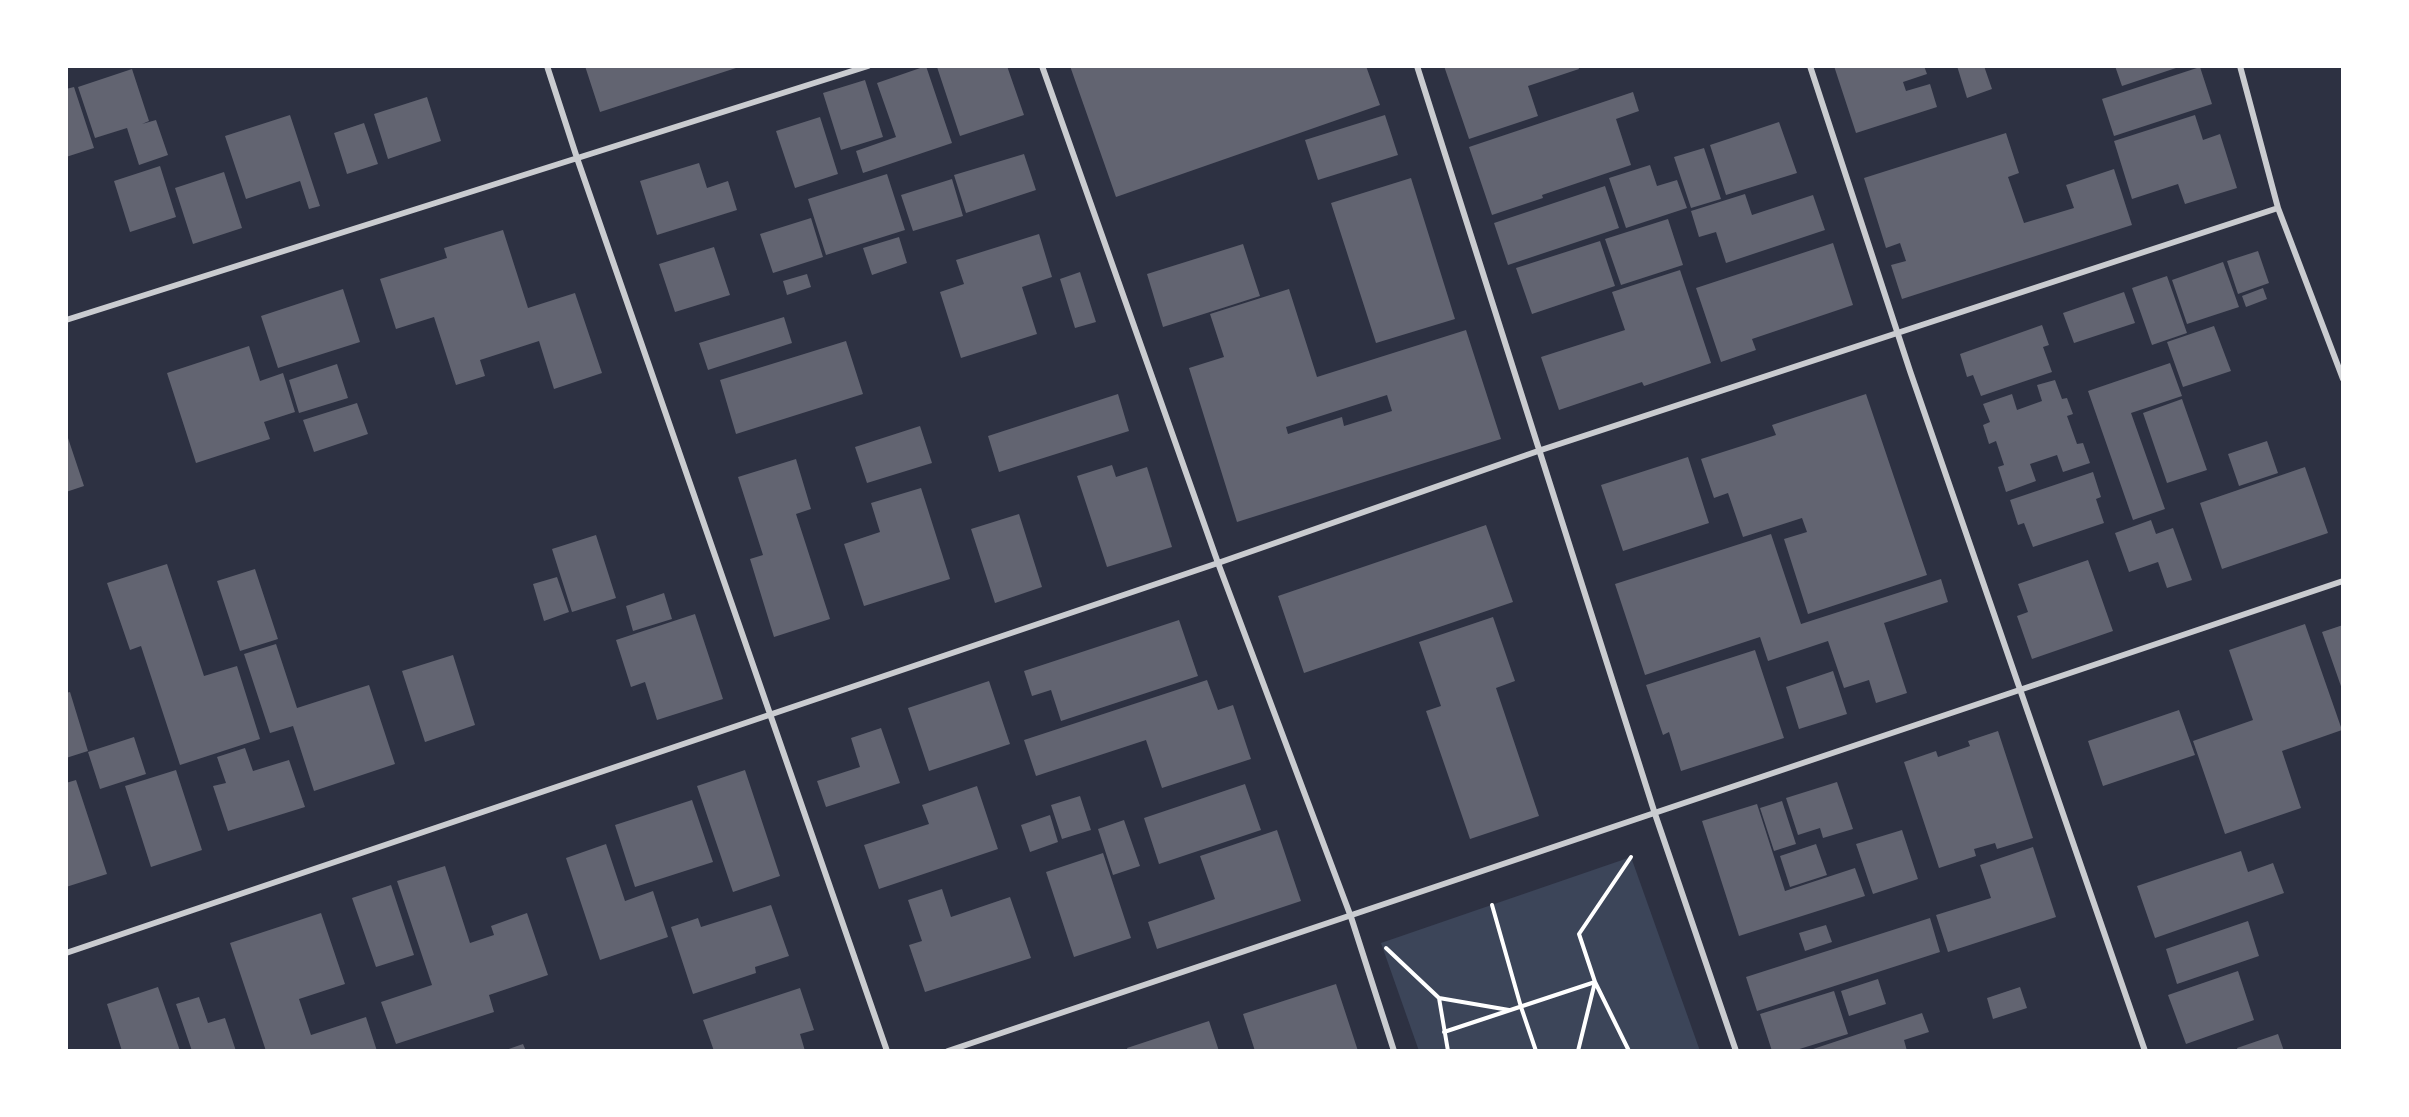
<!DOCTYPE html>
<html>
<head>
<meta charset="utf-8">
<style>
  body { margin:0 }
  #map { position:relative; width:2409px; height:1117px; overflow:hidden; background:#2d3142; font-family:"Asap Condensed",sans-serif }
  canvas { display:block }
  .frame { position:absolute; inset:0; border:68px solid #fff; pointer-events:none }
</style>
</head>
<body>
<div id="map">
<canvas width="2409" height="1117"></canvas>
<div class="frame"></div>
</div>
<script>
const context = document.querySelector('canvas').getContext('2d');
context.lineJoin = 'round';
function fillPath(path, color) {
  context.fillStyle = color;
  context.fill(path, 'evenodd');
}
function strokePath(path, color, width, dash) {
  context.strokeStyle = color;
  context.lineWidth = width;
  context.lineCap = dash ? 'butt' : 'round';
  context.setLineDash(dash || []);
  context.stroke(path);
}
fillPath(new Path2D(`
  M1631,857L1700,1051H1419L1381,943Z`), '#3c4559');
fillPath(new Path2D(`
  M585,66H736V68L600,112Z
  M926,66L952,143L863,173L856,151L896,137L877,83Z
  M940,66H1007L1024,115L960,136L937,67Z
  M1070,66H1366L1380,105L1116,197Z
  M1444,66H1578L1579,69L1528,86L1538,116L1469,139Z
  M1834,66H1924L1927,74L1903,82L1906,91L1930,84L1937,107L1856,133Z
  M1957,66H1984L1992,89L1967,98Z
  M2115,66H2182L2122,86Z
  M2200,67L2212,104L2114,136L2102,99Z
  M132,69L149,121L142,124L156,120L168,155L139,165L127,128L95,138L78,87Z
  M865,80L883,137L841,150L823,93Z
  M74,87L94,148L66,157V89Z
  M1633,92L1639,111L1616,119L1631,165L1542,195L1543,198L1492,215L1469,147Z
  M427,97L441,141L388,159L374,114Z
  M290,115L320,206L309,209L300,181L246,199L225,136Z
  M1385,115L1398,155L1318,180L1305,140Z
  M2195,115L2203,140L2220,134L2237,188L2185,204L2178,184L2132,199L2114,141Z
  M820,117L838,174L795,188L776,131Z
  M1779,122L1797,173L1726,195L1710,145Z
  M364,123L378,164L347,174L334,133Z
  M2006,133L2019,173L2008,177L2024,223L2074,208L2066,185L2114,169L2132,225L1902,299L1891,265L1906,261L1900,243L1886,248L1864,178Z
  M1704,148L1721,199L1691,208L1674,157Z
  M1024,154L1036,190L966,213L954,175Z
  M699,163L707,188L728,181L737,210L657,235L640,181Z
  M1650,165L1657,186L1677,180L1687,208L1626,228L1609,178Z
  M160,166L176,217L130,232L114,181Z
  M224,172L242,228L193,244L175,188Z
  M887,174L905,230L826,255L808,199Z
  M1411,178L1455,319L1376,343L1331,203Z
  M952,179L963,216L913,231L901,195Z
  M1605,186L1619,228L1508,265L1494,223Z
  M1745,194L1752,215L1813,195L1825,230L1726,263L1716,232L1699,237L1691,211Z
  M811,218L823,257L773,273L760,234Z
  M1668,219L1683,265L1621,285L1605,239Z
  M503,230L528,308L575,293L602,373L554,389L539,341L480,360L485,376L456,385L434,317L396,329L380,279L447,258L444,248Z
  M1039,234L1052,277L1022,287L1037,334L961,358L940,292L964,284L956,260Z
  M899,237L907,263L872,275L863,248Z
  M1600,241L1615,286L1532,314L1516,268Z
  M1833,243L1853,305L1752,339L1756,350L1721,362L1696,288Z
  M1243,244L1260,296L1163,327L1147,274Z
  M714,247L730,295L675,312L659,264Z
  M2258,251L2269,283L2238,294L2227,261Z
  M2223,262L2239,307L2187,324L2172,280Z
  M1680,270L1711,363L1644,386L1642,382L1559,410L1541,357L1625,330L1612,292Z
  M1080,272L1096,322L1075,328L1060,279Z
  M807,274L811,287L787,295L783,281Z
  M2167,276L2187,333L2152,345L2132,288Z
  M2263,288L2267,299L2246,307L2242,296Z
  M343,289L360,342L278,368L261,316Z
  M1289,289L1317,377L1466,330L1501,439L1237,522L1189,368L1224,357L1210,314ZM1387,395L1392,411L1344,426L1342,417L1288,434L1286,427Z
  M2124,292L2135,323L2074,343L2063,313Z
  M784,317L792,343L708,370L699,343Z
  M2042,325L2049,345L2043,347L2052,372L1981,396L1973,375L1967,377L1960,354Z
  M2214,326L2231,371L2183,387L2167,342Z
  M846,341L863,394L736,434L720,380Z
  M249,346L260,381L283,373L295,412L264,422L270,439L196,463L167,373Z
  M2170,363L2182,396L2131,413L2165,509L2133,520L2088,391Z
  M337,364L348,398L299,413L289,380Z
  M2055,380L2062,399L2067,398L2073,414L2067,416L2077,444L2083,443L2090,463L2063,472L2057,455L2030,464L2036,481L2006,492L1998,467L2004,465L1996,441L1989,444L1983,425L1990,422L1983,404L2012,394L2017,410L2042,401L2037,385Z
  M1118,394L1129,431L999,472L988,436Z
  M1866,394L1927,575L1808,614L1784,539L1807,532L1802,518L1743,537L1728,493L1714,498L1701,459L1776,435L1772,425Z
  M2182,399L2207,470L2167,483L2143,413Z
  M357,403L368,434L314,452L303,420Z
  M920,426L932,463L867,483L855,447Z
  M66,432L84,486L66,492Z
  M2267,441L2278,473L2239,486L2228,454Z
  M1688,457L1709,523L1623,551L1601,485Z
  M796,459L811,509L796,514L830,619L774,637L750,559L763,555L738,477Z
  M1112,465L1116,477L1147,467L1172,547L1107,567L1077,476Z
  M2305,467L2328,533L2222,569L2200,503Z
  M2093,472L2101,497L2096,499L2104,523L2033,547L2024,523L2018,525L2010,500Z
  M921,488L950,579L864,606L844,544L880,532L871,503Z
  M1019,514L1042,587L995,603L971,529Z
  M2151,520L2156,534L2173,528L2192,580L2167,588L2158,562L2129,572L2115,533Z
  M1486,525L1513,602L1304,673L1278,596Z
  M1771,534L1801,624L1941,579L1948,602L1884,623L1907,693L1876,703L1869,680L1844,688L1828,641L1768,661L1760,637L1645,675L1615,584Z
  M596,535L616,598L572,612L552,549Z
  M2088,560L2113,631L2032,659L2017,616L2028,612L2018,584Z
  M167,564L204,676L237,666L260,739L180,765L141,646L130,650L107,583Z
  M255,569L278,639L240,651L217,581Z
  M557,577L569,612L544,621L533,584Z
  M664,593L672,619L633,631L626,606Z
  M695,614L723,699L657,720L645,682L631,687L616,640Z
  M1493,617L1515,681L1496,688L1539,816L1470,839L1426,711L1441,706L1419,642Z
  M1179,620L1198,676L1061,721L1051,690L1032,696L1024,671Z
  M2305,624L2342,730L2282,751L2301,808L2225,834L2193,741L2253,720L2229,650Z
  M2343,625V692L2322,632Z
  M276,644L297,708L369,685L395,764L314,791L293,726L270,733L244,654Z
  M1755,650L1784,738L1681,771L1669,732L1663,735L1646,685Z
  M453,655L475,725L425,742L402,671Z
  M1833,671L1847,714L1799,729L1786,687Z
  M1207,680L1218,710L1233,705L1251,759L1162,788L1146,740L1036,776L1024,740Z
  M989,681L1010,744L929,771L908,708Z
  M70,692L88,751L66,758V693Z
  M2179,710L2195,755L2103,786L2088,741Z
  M881,728L900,783L826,807L817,781L860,767L851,738Z
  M1998,731L2033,838L1997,849L1995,843L1974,849L1976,856L1939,868L1904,762L1936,751L1938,757L1970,746L1968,741Z
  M134,737L146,774L100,789L88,752Z
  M245,748L253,771L289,760L305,807L228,831L213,786L226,783L217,757Z
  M176,770L202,850L151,867L125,786Z
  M745,770L780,876L733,892L697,786Z
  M76,780L107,874L66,887V783Z
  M1837,782L1853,829L1823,838L1820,828L1798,835L1786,798Z
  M1245,784L1261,830L1159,864L1144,818Z
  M977,786L998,849L879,889L864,845L929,824L922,805Z
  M1080,796L1091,830L1062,839L1051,805Z
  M692,800L713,862L635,887L615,825Z
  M1782,801L1796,844L1774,851L1760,808Z
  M1757,804L1785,891L1855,868L1865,896L1739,936L1702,821Z
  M1050,815L1058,842L1030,852L1021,825Z
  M1124,820L1140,866L1113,875L1098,829Z
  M1277,830L1301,901L1157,949L1148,922L1215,899L1200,856Z
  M1902,830L1918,879L1873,894L1856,844Z
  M606,844L625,901L653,891L668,937L600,960L566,858Z
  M1816,844L1827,875L1790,887L1780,856Z
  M2033,847L2056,917L1948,952L1936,915L1991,898L1980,865Z
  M2241,851L2248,872L2273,863L2284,893L2155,938L2137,886Z
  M1103,853L1131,938L1074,957L1046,872Z
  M445,866L470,943L494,935L491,926L527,913L548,975L489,995L494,1012L396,1044L381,1002L432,985L397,881Z
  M391,885L414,955L376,967L352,898Z
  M942,889L951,917L1010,897L1031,958L925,992L909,945L922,941L908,900Z
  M771,905L789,956L755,967L756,973L693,994L671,927L698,918L701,927Z
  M321,913L345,984L299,999L311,1035L366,1017L377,1051H266L230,943Z
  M1930,918L1940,952L1757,1011L1746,977Z
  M2248,921L2259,956L2177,984L2166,949Z
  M1826,925L1832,942L1805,951L1799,933Z
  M2238,971L2254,1020L2186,1044L2168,995Z
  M1878,979L1886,1004L1849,1016L1841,991Z
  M1336,984L1358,1051H1255L1243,1014Z
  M158,987L180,1051H122L107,1004Z
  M2020,987L2027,1008L1993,1019L1987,998Z
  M800,988L814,1030L800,1034L805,1051H714L703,1020Z
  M1834,991L1848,1034L1793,1051H1772L1760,1014Z
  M199,997L208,1023L225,1018L236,1051H192L176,1004Z
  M1922,1013L1929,1032L1904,1040L1907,1051H1807Z
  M1209,1021L1219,1051H1128L1127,1048Z
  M2278,1034L2284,1051H2238L2237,1048Z
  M523,1044L526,1051H503Z`), '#626471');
strokePath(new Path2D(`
  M1492,905L1521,1007L1536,1051
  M1386,948L1439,998L1448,1051
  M1439,998L1509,1010
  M1444,1032L1595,982L1629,1051
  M1578,1051L1595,982L1579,934L1631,857`), '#fff', 4);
strokePath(new Path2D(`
  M547,66L577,158L887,1051
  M1042,66L1218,563L1351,917L1394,1051
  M1417,66L1655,814L1736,1051
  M1810,66L1910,371L2145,1051
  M2240,66L2278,208L2343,379
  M66,320L868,66
  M66,953L1218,563L1541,450L2278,208
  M948,1051L2343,581`), '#caccd0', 6);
</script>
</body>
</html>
